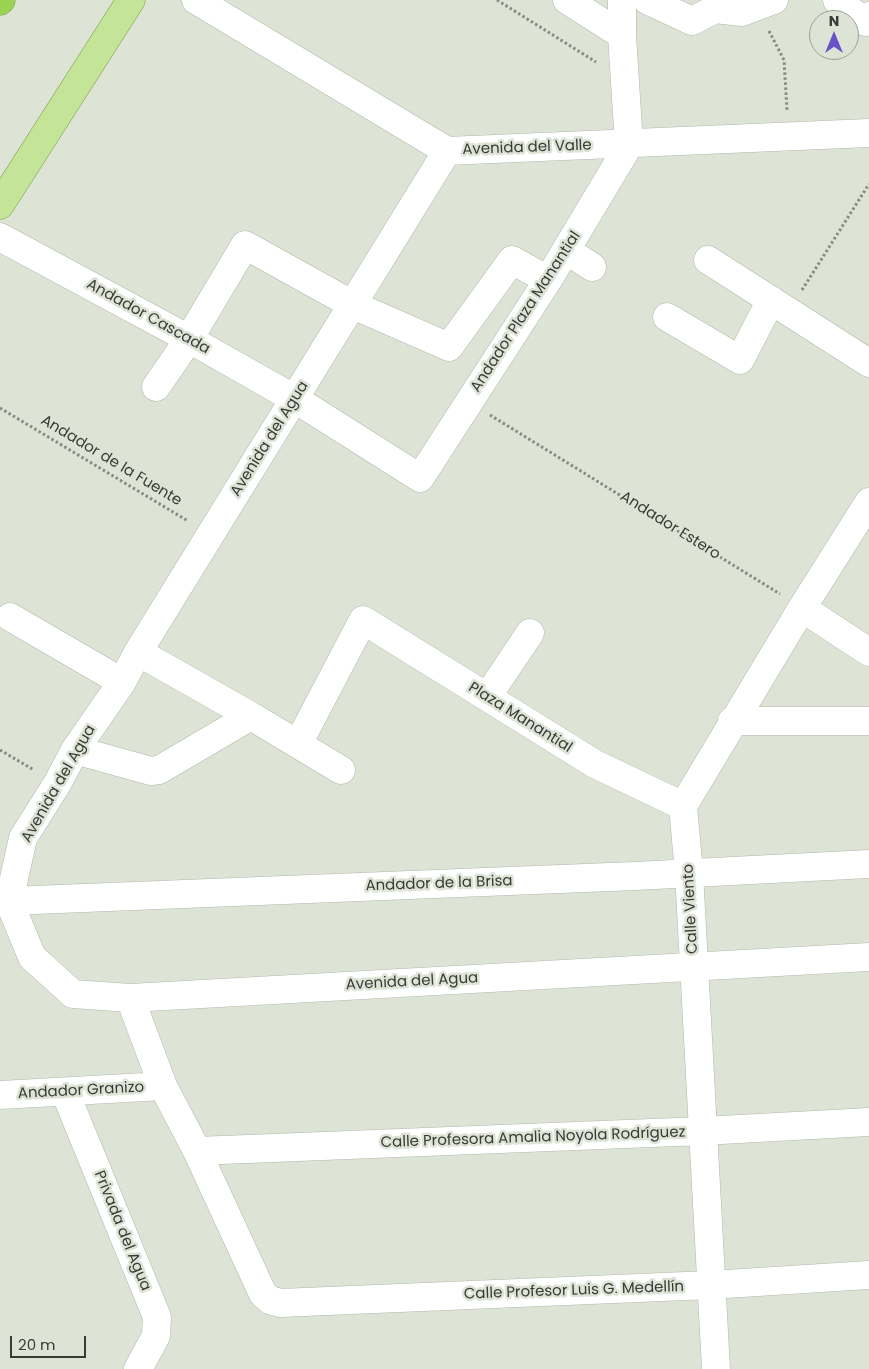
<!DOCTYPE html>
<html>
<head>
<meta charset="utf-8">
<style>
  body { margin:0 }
  #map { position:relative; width:869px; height:1369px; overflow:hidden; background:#dde4d6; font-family:Poppins,sans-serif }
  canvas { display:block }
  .north { position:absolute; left:809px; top:10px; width:50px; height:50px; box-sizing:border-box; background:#dde4d6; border:1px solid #9ba096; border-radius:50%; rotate:0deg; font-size:14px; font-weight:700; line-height:20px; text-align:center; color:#393b36 }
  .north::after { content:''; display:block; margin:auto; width:18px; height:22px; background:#6a50c9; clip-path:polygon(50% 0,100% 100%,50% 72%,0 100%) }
  .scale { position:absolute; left:10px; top:1336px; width:76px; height:22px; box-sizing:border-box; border:2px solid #393b36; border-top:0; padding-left:6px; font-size:15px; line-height:18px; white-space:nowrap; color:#393b36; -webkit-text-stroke:4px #dde4d6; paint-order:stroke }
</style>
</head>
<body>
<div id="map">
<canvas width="869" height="1369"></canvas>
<div class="north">N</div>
<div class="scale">20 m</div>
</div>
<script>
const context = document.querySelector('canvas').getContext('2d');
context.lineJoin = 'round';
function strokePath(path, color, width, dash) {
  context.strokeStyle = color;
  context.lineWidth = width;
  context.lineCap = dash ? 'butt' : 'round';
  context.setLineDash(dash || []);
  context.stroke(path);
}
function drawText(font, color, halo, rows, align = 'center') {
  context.font = font + ' Poppins,sans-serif';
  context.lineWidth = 5;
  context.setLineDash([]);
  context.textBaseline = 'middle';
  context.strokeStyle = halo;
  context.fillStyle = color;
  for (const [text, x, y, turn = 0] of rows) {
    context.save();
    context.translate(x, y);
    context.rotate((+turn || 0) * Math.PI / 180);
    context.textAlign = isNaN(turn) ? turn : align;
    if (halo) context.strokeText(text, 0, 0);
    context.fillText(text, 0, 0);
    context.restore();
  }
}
const minor = new Path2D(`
  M196,0L447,151L869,133
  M567,0L622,35
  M647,0L692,21L715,9L742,12L774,0
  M837,0L865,22L869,16
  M447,151L138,652L122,682L75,750L57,784L23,838L9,901L32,957L73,994L130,998L869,957
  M0,237L189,339L295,399L420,478L548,280L629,145L622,35V0
  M566,250L592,267
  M708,260L869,363
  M667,317L740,360L771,300
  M156,387L189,339L245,245L353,305L449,347L512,260L548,280
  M802,608L869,652
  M10,617L122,682
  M138,652L251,716L341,770
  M487,697L530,633
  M732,721H869
  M298,744L363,620L595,764L683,806
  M75,750L151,771L159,770L251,716
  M9,901L635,876L869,864
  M130,998L163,1086L197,1151L263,1294L270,1300L280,1303L710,1285L869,1275
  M65,1092L157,1317L156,1336L138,1369
  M0,1095L163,1086
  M197,1151L702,1131L869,1122
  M716,1369L689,873L683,806L802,608L869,502`);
const major = new Path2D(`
  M0,205L131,0`);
const highway = new Path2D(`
  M0,1L1,0`);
strokePath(minor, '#b1b7aa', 29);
strokePath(major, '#799d48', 29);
strokePath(highway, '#799d48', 29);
strokePath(new Path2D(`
  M497,0L596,62
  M769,31L784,60L787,110
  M802,290L869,184
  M0,408L188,521
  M490,415L780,594
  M0,750L34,770`), '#878b82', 3, [2.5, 2.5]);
strokePath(minor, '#fff', 28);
strokePath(major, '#c4e497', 28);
strokePath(highway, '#9cd252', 28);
drawText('15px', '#393b36', '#dde4d6', [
  ["Avenida del Valle",527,148,-2],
  ["Andador Plaza Manantial",526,312,-57],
  ["Andador Cascada",148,317,29],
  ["Avenida del Agua",270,439,-58],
  ["Andador de la Fuente",111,461,31],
  ["Andador Estero",670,526,32],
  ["Plaza Manantial",520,718,32],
  ["Avenida del Agua",59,784,-60],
  ["Andador de la Brisa",439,884,-2],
  ["Calle Viento",691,909,-93],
  ["Avenida del Agua",412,982,-3],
  ["Andador Granizo",81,1091,-3],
  ["Calle Profesora Amalia Noyola Rodríguez",533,1138,-2],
  ["Privada del Agua",122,1231,68],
  ["Calle Profesor Luis G. Medellín",574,1291,-2]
]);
</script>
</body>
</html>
